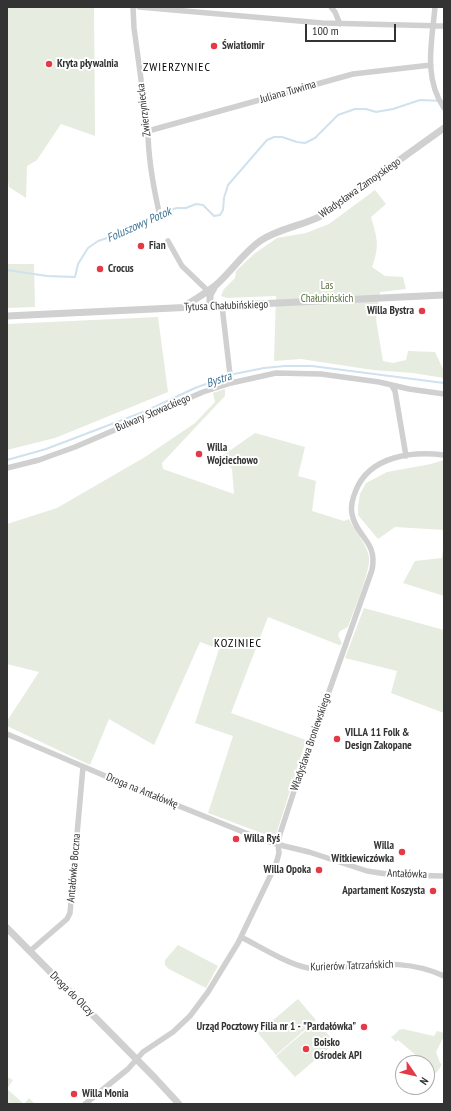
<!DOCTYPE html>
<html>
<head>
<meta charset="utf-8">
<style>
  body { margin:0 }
  #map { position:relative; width:451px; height:1111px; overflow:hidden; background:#fff; font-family:"PT Sans Narrow",sans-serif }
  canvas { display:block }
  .frame { position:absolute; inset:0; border:8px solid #333; pointer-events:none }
  .north { position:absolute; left:395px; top:1055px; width:40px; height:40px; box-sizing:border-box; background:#fff; border:1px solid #adadad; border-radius:50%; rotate:124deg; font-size:11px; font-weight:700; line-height:16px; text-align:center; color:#333 }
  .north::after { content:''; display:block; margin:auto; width:14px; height:18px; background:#e63946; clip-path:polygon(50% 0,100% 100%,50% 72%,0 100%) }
  .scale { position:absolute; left:305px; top:24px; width:91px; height:18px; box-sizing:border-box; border:2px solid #333; border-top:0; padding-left:5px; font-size:12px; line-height:14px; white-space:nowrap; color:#333; -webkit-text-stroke:3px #fff; paint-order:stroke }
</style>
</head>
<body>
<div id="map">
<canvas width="451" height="1111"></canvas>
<div class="frame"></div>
<div class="north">N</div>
<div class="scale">100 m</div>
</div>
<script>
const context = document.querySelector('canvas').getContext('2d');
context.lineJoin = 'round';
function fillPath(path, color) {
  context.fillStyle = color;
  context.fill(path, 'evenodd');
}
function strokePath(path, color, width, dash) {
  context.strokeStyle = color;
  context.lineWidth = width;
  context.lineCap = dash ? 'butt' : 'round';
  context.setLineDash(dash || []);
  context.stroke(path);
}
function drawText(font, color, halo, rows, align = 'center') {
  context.font = font + ' "PT Sans Narrow",sans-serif';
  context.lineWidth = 4;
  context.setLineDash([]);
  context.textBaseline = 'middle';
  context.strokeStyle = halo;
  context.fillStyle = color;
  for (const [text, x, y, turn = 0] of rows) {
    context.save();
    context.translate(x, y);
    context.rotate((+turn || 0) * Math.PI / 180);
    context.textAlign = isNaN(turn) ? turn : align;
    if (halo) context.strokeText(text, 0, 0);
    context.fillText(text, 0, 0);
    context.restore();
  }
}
fillPath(new Path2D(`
  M7,7L94,8L95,136L61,124L37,160L27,166L26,198L9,187L7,175Z
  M375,190L386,204L371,217C377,237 380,246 372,267L385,276L403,277L406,289L380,292L376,319L383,361L393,363L406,360L408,351L435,352L444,371V378L413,373L373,370L301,359L274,361L276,296L227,298L221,296L224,289L235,278L236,271L254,254L277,238L306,233L329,224Z
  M7,264H34L35,307L7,308Z
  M158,317L168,392L55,438L7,450V324Z
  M225,389V396L162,463L163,469L234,494L232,469L222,456L255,433L305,447L298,476L316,481L312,511L344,521L349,519C354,530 368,546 369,557C371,570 353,613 348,627L340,631L338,635L342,644L339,645L268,617L231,713L306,740L275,838L208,813L233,736L195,723L219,649L200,642L154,745L109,719L90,765L7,726V721L39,672L7,664V524L57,508L145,457L195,423L215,402L213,393Z
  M444,460V530L395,527L378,539L358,515V506L360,494L366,483L387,472L431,464Z
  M444,542V596L403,583L415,561L442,558Z
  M364,608L444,630V713L391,693L397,671L345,658Z
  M178,945L218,966L206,988L169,969L165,965V960Z
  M298,999L316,1020L276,1055L258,1033Z
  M317,1021L335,1043L295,1077L276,1056Z
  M403,1029L434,1036L437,1031L444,1033V1036L436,1052L440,1063L442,1064C439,1069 437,1075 430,1074L433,1070L427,1065V1063H425L398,1040L396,1042L392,1038L391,1036H393L399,1030Z
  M7,1077L13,1080L7,1089L24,1104L29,1098L35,1104H7Z`), '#e6ecdf');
strokePath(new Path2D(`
  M7,270L47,276L75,277L78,264L88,248L98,241L119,234L162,212L177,208H186L196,204L203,205L214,216L220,215L223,210L224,198L228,185L267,140L274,137H282L297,142L305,143L315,138L338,115L355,109H366L376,112L393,109L420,100L444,101
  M7,460L46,449L146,411L195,388L234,374L264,368L285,366H312L444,383`), '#cfe2ee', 2);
strokePath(new Path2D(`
  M133,7L134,28L148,131C148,158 153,185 159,212
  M139,7L322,23L444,26
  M331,7L335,12L340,24
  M435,7C432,42 423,77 444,108
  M148,131L353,74L431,65
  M168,241L182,266L208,291
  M222,306L231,383
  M392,386L395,391L406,456
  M7,468L39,460L75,447L203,392L231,383L276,373L321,374L379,382L409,389L444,394
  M7,734L117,781L263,840L284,846L309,852L367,871L393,875L444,876
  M241,937C259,946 289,965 308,968C322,970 337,968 351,966C384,963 414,962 444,976
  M30,951L67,919L70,913L83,767
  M85,1104L128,1069L143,1052L173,1032L190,1016L208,992L238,943L276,864L279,853L278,844L280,834L297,782L372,570C378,541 356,537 352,514C350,505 353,497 356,490C370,456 412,451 444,455`), '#d0d0d0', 5.5);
strokePath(new Path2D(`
  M183,307C194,300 206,293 216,285C232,271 243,253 260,241C279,228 303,226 323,215L444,128
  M210,307V295L214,288
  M7,316L444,295
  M7,928L155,1078L179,1104`), '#d0d0d0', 7);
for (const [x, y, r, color] of [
  [214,46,4,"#e63946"],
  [49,64,4,"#e63946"],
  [141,246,4,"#e63946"],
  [100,269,4,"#e63946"],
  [422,311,4,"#e63946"],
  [199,454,4,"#e63946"],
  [337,739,4,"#e63946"],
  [236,839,4,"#e63946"],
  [402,852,4,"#e63946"],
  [319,870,4,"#e63946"],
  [433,891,4,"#e63946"],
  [364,1027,4,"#e63946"],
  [306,1049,4,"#e63946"],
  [74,1094,4,"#e63946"]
]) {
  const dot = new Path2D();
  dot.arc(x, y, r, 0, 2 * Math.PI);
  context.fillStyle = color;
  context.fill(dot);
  strokePath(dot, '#fff', 1.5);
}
drawText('bold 11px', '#333', '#fff', [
  ["Światłomir",222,46],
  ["Kryta pływalnia",57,64],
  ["Fian",149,246],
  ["Crocus",108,269],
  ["Willa Bystra",414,311,"right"],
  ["Willa",207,448],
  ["Wojciechowo",207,461],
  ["VILLA 11 Folk &",345,733],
  ["Design Zakopane",345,746],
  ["Willa Ryś",244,839],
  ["Willa",394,846,"right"],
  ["Witkiewiczówka",394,859,"right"],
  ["Willa Opoka",311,870,"right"],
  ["Apartament Koszysta",425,891,"right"],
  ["Urząd Pocztowy Filia nr 1 - \"Pardałówka\"",356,1027,"right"],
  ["Boisko",314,1043],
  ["Ośrodek API",314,1056],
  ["Willa Monia",82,1094]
], 'left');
drawText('11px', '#333', '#fff', [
  ["Juliana Tuwima",288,92,-16],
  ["Zwierzyniecka",144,110,-97],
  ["Władysława Zamoyskiego",360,188,-35],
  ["Tytusa Chałubińskiego",226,306,-2],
  ["Bulwary Słowackiego",153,413,-23],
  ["Władysława Broniewskiego",311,742,-71],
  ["Droga na Antałówkę",142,791,22],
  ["Antałówka Boczna",74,868,-85],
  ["Antałówka",407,874,2],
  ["Kurierów Tatrzańskich",352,966,-2],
  ["Droga do Olczy",72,994,45]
]);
drawText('11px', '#56703f', '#fff', [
  ["Las",327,286],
  ["Chałubińskich",327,299]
]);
context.letterSpacing = '1px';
drawText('12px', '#000', '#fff', [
  ["ZWIERZYNIEC",177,68],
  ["KOZINIEC",238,644]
]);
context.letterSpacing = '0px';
drawText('italic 12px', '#3f7597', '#fff', [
  ["Foluszowy Potok",139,225,-24],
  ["Bystra",219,380,-19]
]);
</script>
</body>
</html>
